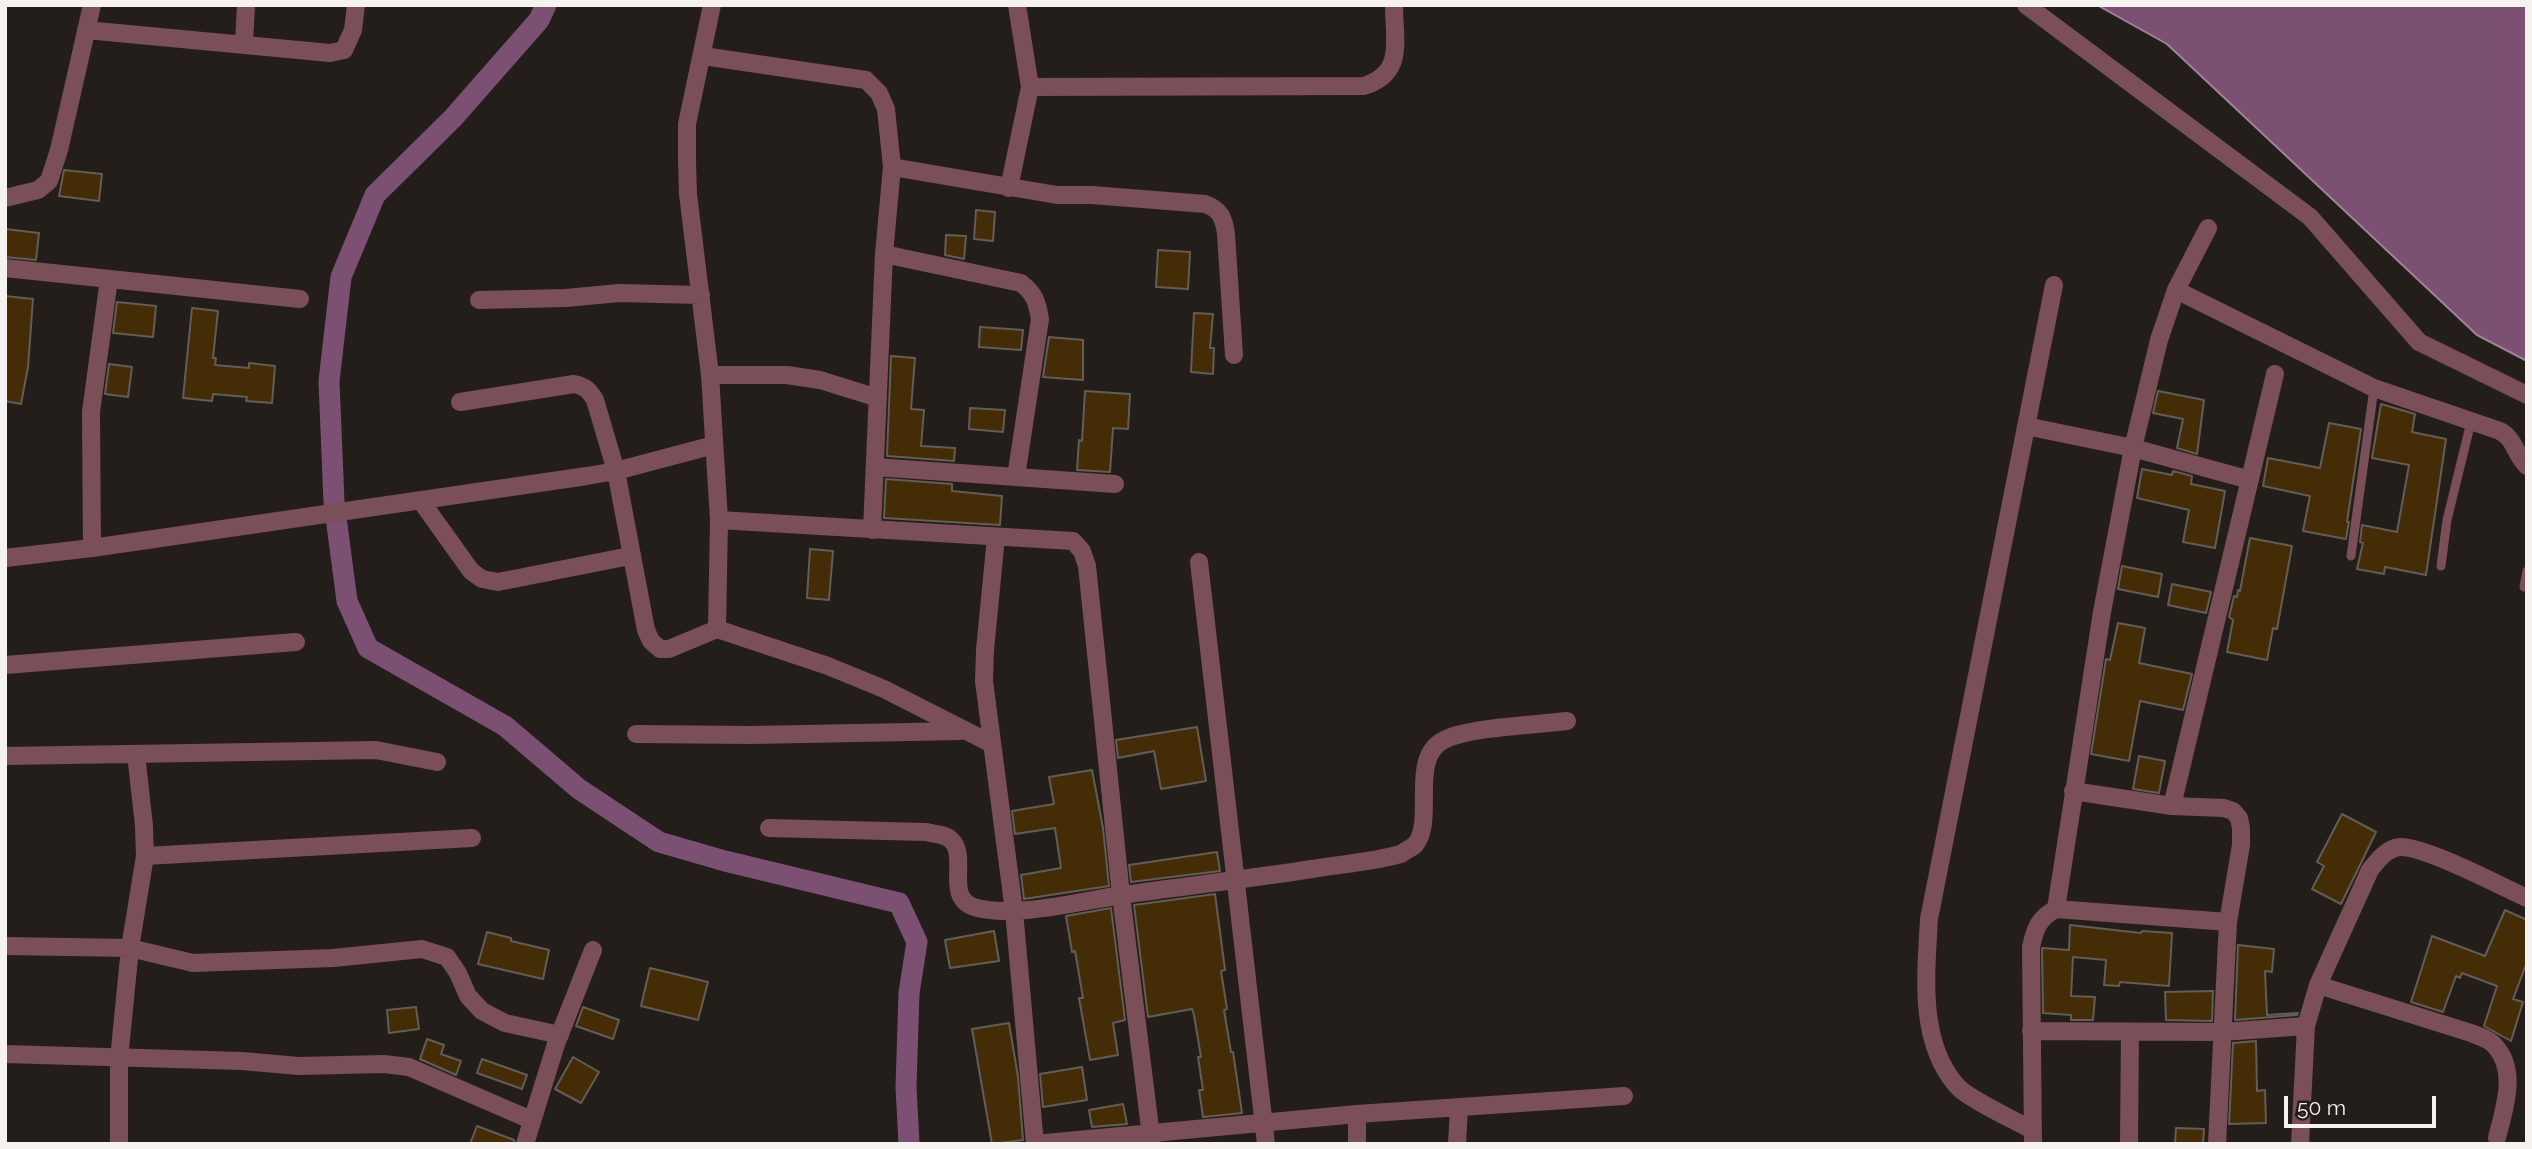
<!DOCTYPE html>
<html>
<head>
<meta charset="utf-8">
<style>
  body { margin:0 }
  #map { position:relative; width:2532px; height:1149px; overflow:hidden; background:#241e1b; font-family:Raleway,sans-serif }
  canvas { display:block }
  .frame { position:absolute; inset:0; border:7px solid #f6f2f0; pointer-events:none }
  .scale { position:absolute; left:2284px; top:1096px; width:152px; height:32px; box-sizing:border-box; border:4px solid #f6f2f0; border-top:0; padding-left:9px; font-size:21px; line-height:24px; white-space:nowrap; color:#f6f2f0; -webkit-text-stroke:5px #241e1b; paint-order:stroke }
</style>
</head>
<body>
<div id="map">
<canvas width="2532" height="1149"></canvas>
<div class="frame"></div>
<div class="scale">50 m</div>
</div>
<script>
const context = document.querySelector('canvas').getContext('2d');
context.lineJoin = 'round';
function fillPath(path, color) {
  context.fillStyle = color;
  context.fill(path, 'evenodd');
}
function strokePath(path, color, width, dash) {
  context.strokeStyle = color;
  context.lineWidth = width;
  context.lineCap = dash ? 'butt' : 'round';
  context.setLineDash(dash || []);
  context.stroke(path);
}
const water = new Path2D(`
  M2097,5H2527V361L2477,335L2167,44Z`);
fillPath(water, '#7c5073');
strokePath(water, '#a18198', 2);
strokePath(new Path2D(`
  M546,5L539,20L453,118L375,195L341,277L329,381L334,502L347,601L368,648L505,726L579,789L659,842L725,861L899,903L917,942L909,993L906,1087L909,1144`), '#7c5073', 21);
const building = new Path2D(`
  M64,170L102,174L99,201L59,196Z
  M976,210L995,212L993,241L974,239Z
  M5,229L39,233L36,260L5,257Z
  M946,235L966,236L964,259L945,255Z
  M1158,250L1190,252L1188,289L1156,287Z
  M5,296L33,299L28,367L21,404L5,401Z
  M117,302L156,306L153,337L113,333Z
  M192,308L218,311L213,358H216L215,365L249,368V363L275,366L272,403L246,401L247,397L213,394L212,401L183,398Z
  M1194,313L1213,314L1210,348H1214L1213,374L1191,372Z
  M980,327L1023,330L1021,350L979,347Z
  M1049,337L1083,340V380L1043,377Z
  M891,356L915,358L911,409L924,410L921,446L955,448L954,461L887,456Z
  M109,364L132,367L128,397L105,394Z
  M1085,391L1130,394L1128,429L1113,428L1110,472L1077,470L1079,440L1082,441Z
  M2158,391L2204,400L2197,454L2177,448L2183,419L2153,413Z
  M2381,404L2415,414L2412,432L2446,439L2426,575L2385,567L2384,574L2357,569L2363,543L2360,542L2362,525L2397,532L2409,465L2372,458Z
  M970,408L1005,410L1003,432L969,429Z
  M2329,423L2361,429L2347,522H2349L2346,539L2303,531L2310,496L2263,486L2268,458L2320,468Z
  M2142,469L2172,475L2173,471L2192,476L2191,484L2225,491L2215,548L2183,542L2189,510L2137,498Z
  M886,479L952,484V491L1002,496L1000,525L884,518Z
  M2250,538L2292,546L2277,629L2273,628L2267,660L2227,652L2233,620L2229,617L2234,596L2237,597L2238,590L2240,591Z
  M810,549L833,551L829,600L807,598Z
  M2122,566L2162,574L2158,597L2118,589Z
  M2172,584L2211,592L2206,613L2168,605Z
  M2118,623L2145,628L2139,663L2192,674L2183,710L2140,701L2129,761L2091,754L2106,659L2110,660Z
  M1197,727L1206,781L1161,789L1154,751L1118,758L1116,740Z
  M2139,756L2165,761L2159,793L2133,789Z
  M1092,770L1103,828L1109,886L1024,899L1021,875L1061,868L1055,828L1015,834L1012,811L1054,804L1049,777Z
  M2342,814L2376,832L2341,904L2312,889L2324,866L2317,862Z
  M1217,852L1220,871L1131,882L1129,865Z
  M1215,894L1225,970L1221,971L1227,1009L1224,1010L1231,1052H1233L1242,1113L1203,1117L1199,1090H1203L1198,1057H1201L1194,1015L1192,1009L1148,1017L1134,905Z
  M1111,908L1125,1020L1113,1023L1118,1055L1090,1060L1079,998H1083L1075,951L1072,952L1066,916Z
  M2505,910L2527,920V962L2513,999L2523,1002L2511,1041L2484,1026L2497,986L2462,973L2460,978L2456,976L2443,1012L2411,1002L2432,936L2485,956Z
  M2070,925L2141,933L2142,931L2172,933L2169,986L2120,982L2119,986L2104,985L2106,960L2073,957L2071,996L2095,997L2093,1020H2071V1015L2043,1013L2042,948L2069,950Z
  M994,931L999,961L950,968L945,940Z
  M487,932L511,938V941L549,950L543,979L478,964Z
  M2238,945L2274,949L2272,972L2265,971L2267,1015L2298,1013L2297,1015L2235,1020Z
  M650,968L708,982L698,1020L641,1006Z
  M2213,991L2212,1021L2166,1020L2165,992Z
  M416,1007L419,1029L389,1033L387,1010Z
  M583,1007L619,1020L613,1039L576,1026Z
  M1009,1023L1018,1077L1023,1140L992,1144L972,1029Z
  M427,1039L444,1045L441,1054L461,1061L456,1075L420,1059Z
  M2256,1041L2257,1091L2265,1090L2266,1123L2229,1124L2233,1043Z
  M573,1057L599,1072L581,1103L555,1089Z
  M482,1059L527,1075L522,1089L477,1073Z
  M1082,1067L1087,1100L1043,1107L1040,1074Z
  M1123,1104L1127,1124L1092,1127L1089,1110Z
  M477,1126L514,1140V1144H470Z
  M2176,1128L2204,1129L2203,1144H2175Z`);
fillPath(building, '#442c06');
strokePath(building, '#625d57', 2);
strokePath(new Path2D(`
  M2351,556L2374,388
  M2441,566L2447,520L2471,422
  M2524,587L2527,571`), '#7b4f57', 9);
strokePath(new Path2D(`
  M712,5L687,124V161L688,194L710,375L719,520L717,629L828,666L884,689L992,744
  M2026,5L2310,217L2419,342L2527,395
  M86,30L330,53L344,50L353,30L356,5
  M244,43L246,5
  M703,56L866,80L879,93L886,109L892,167L884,254L872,530
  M1030,87L1364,86C1405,73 1394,41 1394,5
  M892,167L1057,195H1092L1205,204C1220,209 1224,218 1226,234L1234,355
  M1009,188L1030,87L1017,5
  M5,198L38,190L49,181L59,150L92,5
  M884,254L1021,283C1035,294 1037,302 1040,319L1016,477
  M5,268L300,299
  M2176,290L2374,388L2500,431C2515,439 2515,455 2527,466
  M479,300L566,298L619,293L701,295
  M710,375H787L820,380L878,398
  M460,402L574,384C585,386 589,390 595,400L616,471L646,630L651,641L660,649H669L717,629
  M2026,426L2133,448L2250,480
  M875,467L1115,484
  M421,501L471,571L482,579L498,582L630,556
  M719,520L1073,541L1082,551L1087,566L1121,895L1152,1144
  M996,537L985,650L984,681L1014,911L1035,1144
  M92,548L91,412L109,279
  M5,558L92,548L587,476L616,471L714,445
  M1199,562L1266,1144
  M5,665L296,642
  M636,734L751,735L961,731
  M5,756L376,750L437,762
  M2073,791L2172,806
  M769,828L926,832C934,834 945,834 951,840C969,856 944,897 974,907C1012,919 1081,901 1122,895C1185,886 1248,879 1312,869C1341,864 1372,862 1401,854C1405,851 1411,848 1415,845C1436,820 1408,758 1444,740C1469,727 1536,725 1567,721
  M145,856L472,838
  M2056,909L2102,612L2133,448L2159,340L2176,290L2208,228
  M5,946L130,948L193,963L333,958L422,949L447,957L458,973L468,996L482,1011L505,1023L560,1035
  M2318,985L2471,1033C2478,1036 2490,1039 2495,1046C2518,1071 2504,1109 2497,1138
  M2031,1031L2222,1032L2306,1026
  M5,1054L242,1061L299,1066L384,1064L409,1067L531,1120
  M1357,1114V1144
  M2032,1130C2016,1121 1967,1098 1957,1086C1918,1042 1926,974 1929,919L2054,285
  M119,1144V1059L130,948L145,856L144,826L136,754
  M525,1144L556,1044L593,950
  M1035,1144L1357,1114L1624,1096
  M1457,1144L1459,1108
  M2033,1144L2031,947C2035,928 2039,918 2056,909L2228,922
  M2129,1144L2130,1032
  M2217,1144L2228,922L2241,845V828L2239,818L2233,811L2224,808L2172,806L2275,374
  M2300,1144L2306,1026L2318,985L2370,870C2377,861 2387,848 2400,847C2425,846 2500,886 2527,898`), '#7b4f57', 18);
</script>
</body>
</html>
